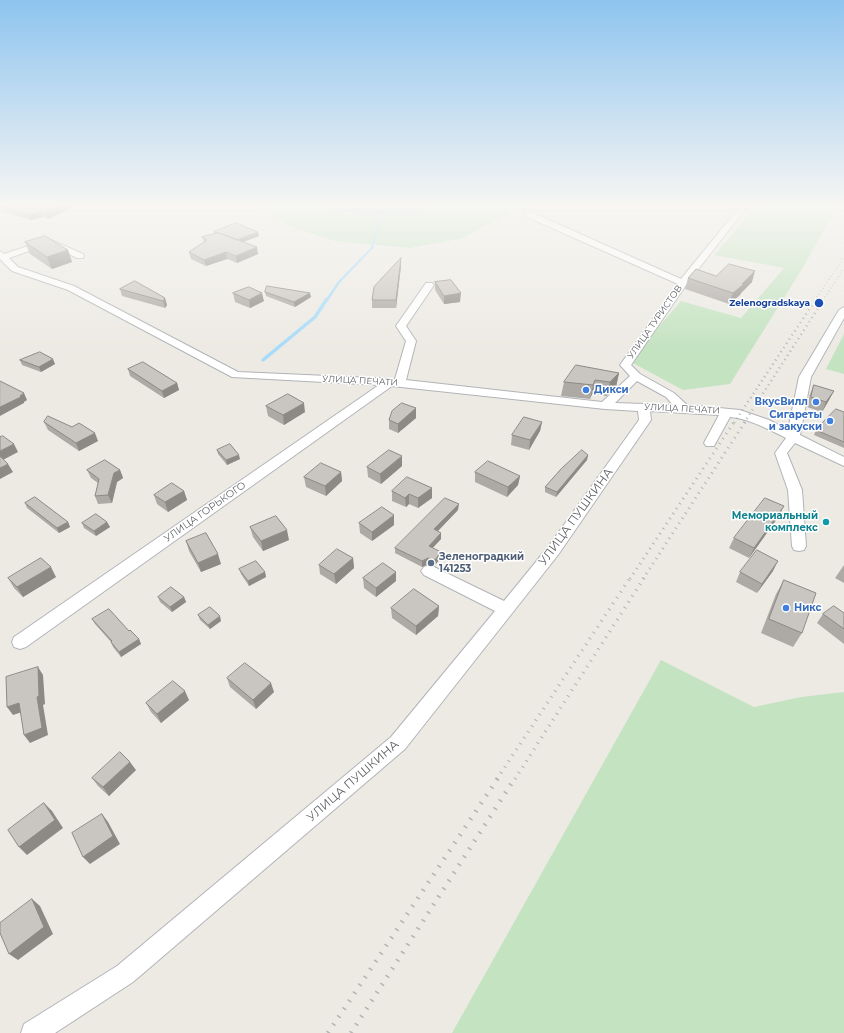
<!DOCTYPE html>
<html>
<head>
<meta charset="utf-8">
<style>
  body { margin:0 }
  canvas { display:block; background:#edeae4 }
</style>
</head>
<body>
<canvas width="844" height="1033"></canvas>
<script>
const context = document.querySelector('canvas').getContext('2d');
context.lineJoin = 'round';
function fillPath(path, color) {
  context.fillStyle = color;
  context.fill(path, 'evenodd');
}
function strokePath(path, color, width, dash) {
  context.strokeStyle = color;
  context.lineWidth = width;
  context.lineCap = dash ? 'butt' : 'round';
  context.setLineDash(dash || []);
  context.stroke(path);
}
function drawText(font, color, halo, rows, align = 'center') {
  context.font = font + ' Montserrat,sans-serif';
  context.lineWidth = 3;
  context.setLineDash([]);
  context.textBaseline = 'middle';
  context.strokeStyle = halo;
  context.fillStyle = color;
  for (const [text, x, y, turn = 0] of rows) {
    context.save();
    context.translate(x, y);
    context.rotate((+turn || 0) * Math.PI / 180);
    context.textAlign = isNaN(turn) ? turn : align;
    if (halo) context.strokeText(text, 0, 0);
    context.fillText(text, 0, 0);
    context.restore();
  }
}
fillPath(new Path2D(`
  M256,204H322L323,208L345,214L380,216L423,207L425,204H534L494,221L463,238L410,248L335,241L292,227Z
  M758,204H839L802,269L730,384L683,390L629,361L681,301L741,318L784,268L714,255Z
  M844,334V374L826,369Z
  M661,660L754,707L801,697L844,692V1033H452Z`), '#c4e3c1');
fillPath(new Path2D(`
  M322,204H425L415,214C382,216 355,216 323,208Z`), '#a7dbf9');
strokePath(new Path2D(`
  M327,300L339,282L372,248L380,216`), '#a7dbf9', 2.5);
strokePath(new Path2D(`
  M263,360L315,317L327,299`), '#a7dbf9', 3.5);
const minor = new Path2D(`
  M742,204H749L686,285L631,365L640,374L674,393L687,405L740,410L769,420L788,430L799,377L839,310L844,307V318L811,377L800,435L844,457V466L795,443L787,453L802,490L806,546L804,550L799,551L794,550L792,546L788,490L775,453L786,438C768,429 750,419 730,417L714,446H706L704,443L719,415L650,411L651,420L558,555L405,749L133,982L55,1033H21L24,1024L117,966L391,737L495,611L424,575L421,571L424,567L429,565L434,567L504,601L548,547L639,420L638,411L605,409L392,386L26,647L20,649L14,647L12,642L14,637L379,385L232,377L68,290L12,271L0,259V251L4,254L49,239L83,254L84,256L83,258H77L49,244L9,258L18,267L74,286L238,372L395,379L406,341L396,326L426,283H432L434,285L406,326L416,341L406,380L602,402L630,376L620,365L678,284L525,216V212H531L681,279ZM637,381L666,397L673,405L615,403Z`);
strokePath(minor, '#b1b4b8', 2);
fillPath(minor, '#fff');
strokePath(new Path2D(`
  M815,300L844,257
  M823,300L844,268`), '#b2b3b3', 2, [0.5, 3]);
strokePath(new Path2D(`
  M734,423L816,299
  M744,423L824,299`), '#b2b3b3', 2.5, [1, 4]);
strokePath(new Path2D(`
  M630,579L734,422
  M643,579L745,422`), '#b2b3b3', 3, [1, 5]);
strokePath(new Path2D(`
  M497,779L630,578
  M515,779L644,578`), '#b2b3b3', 3.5, [1, 6]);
strokePath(new Path2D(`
  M328,1033L498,778
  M351,1033L515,778`), '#b2b3b3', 4.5, [1.5, 8]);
fillPath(new Path2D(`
  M4,204H81L48,219L43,217L31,220L3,212L0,206L7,204Z
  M214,232L259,236L243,242L258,254L237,263L227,259L206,266L191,259L189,252L204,243L202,237L214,234Z
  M25,242L68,250L72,262L52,269L30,254Z
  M401,266L396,308H372V300Z
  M716,276L752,282L741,293L740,295L729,304L685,289L688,278Z
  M435,282L460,302L444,304L435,290Z
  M120,289L165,298L167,305L165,308L122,296Z
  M265,292L311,297L295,307L266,296Z
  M233,293L264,301L250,308L235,302Z
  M20,360L55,364L41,372L22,365Z
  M128,369L177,383L179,390L164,398L130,376Z
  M619,373L616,387L606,396L592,394L590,399L561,396L564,382Z
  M814,385L834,391L829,400L822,412L807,407L810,394Z
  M266,406L305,412L284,425L268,416Z
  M416,408V418L398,433L389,429V420Z
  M844,412V448L814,435L816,430Z
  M44,422L98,441L79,451L48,430Z
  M542,422L540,431L529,450L511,445L512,435Z
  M217,450L240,459L227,465L218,454Z
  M588,455L587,460L556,497L545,492V487Z
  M402,466L381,484L368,477L367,467Z
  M87,470H120L123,478L117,482L112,503L98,504L95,496L98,483L91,478Z
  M341,472L342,481L326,496L306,487L304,477Z
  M475,472L520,476L518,485L507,497L475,482Z
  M432,488V498L418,508L409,504L406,507L392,501V491Z
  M184,491L187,500L168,512L157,504L154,495Z
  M25,503L68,522L70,527L59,533L27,508Z
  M458,510L438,531L441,533V539L432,548L441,558L434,566L428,564L422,567L395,553V548Z
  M779,516L749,558L729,548L734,538Z
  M107,522L110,527L96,536L84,528L82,523Z
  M359,523L394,525L372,541L360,533Z
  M250,527L289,540L263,551L253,537Z
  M186,541L221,564L201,572L189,551Z
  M353,558L354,568L336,584L320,574L319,565Z
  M844,565V583L835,578Z
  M239,569L265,572L266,577L249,586L241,574Z
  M773,571L757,593L736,582L740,572Z
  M396,572V581L376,597L364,588L363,578Z
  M56,577L23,597L14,588L8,578Z
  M784,580L802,633L793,647L761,633L776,594Z
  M158,597H184L186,602L172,612L160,602Z
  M439,606L438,616L416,635L392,618L391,608Z
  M844,613V644L817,623L823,614Z
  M198,615L221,621L210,629L200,620Z
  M92,619L129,631L139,639L141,644L121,657L113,647L111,642L95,624Z
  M227,678L274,692L256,709L230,687Z
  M189,700L161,723L151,712L146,703Z
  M136,770L109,796L98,786L92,778Z`), '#ada9a5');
fillPath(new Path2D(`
  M66,204H81L48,219L46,213Z
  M41,211L43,217L31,220L29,215Z
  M258,232L259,236L238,244L237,240Z
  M257,247L258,254L237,263L236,256Z
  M68,250L72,262L52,269L47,257Z
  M226,252L227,259L206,266L204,260Z
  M401,258V266L396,308V300Z
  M755,271L752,282L741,293L740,295L729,304L733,293Z
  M262,293L264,301L250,308L249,300Z
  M310,293L311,297L295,307L294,302Z
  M461,293L460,302L444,304V296Z
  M165,298L167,305L165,308L163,301Z
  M53,359L55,364L41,372L39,367Z
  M619,373L616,387L606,396L610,382Z
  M595,380L592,394L590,399L593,385Z
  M177,383L179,390L164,398L162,391Z
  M834,391L829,400L822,412L826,402Z
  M24,393L27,400L24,402V403L0,416V407Z
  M304,403L305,412L284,425L283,415Z
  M416,408V418L398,433V424Z
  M542,422L540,431L529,450L530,440Z
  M95,433L98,441L79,451L76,443Z
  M14,444L18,452L1,461L0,459V451Z
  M239,455L240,459L227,465L226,460Z
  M588,455L587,460L556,497L557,492Z
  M402,456V466L381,484L380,474Z
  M8,464L13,472L0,479V468Z
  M120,470L123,478L117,482L112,503L108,495L114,473Z
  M341,472L342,481L326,496L325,486Z
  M520,476L518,485L507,497L508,487Z
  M432,488V498L418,508V498Z
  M184,491L187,500L168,512L165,502Z
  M409,494V504L406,507L405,498Z
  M459,504L458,510L434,535V529Z
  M784,506L779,516L749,558L754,548Z
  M394,515V525L372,541V532Z
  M68,522L70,527L59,533L57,528Z
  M107,522L110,527L96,536L94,531Z
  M287,530L289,540L263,551L261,541Z
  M441,533V539L429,552V546Z
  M441,552V558L434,566L435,560Z
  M218,554L221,564L201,572L198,563Z
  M353,558L354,568L336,584L334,574Z
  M428,558V564L422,567V561Z
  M778,561L773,571L757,593L762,584Z
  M51,567L56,577L23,597L17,587Z
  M265,572L266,577L249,586L248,581Z
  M396,572V581L376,597V588Z
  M184,597L186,602L172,612L170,607Z
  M439,606L438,616L416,635V626Z
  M220,616L221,621L210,629L208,625Z
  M139,639L141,644L121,657L119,652Z
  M38,667L43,675L45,704L43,705L48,735L30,743L24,735L37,697Z
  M271,683L274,692L256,709L253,700Z
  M185,691L189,700L161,723L157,714Z
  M19,703L25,711L13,715L7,707Z
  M130,762L136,770L109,796L103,787Z
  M44,803L52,811L63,828L27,855L19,847Z
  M102,814L108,822L120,844L90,864L83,857Z
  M32,899L40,906L53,934L18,960L9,954Z`), '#8d8a86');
const building = new Path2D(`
  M8,204H66L46,213L41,211L29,215L0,206Z
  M236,223L258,232L237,240L219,233H217L214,232Z
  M219,233L257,247L236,256L226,252L204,260L189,252L207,240L202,237Z
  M45,236L68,250L47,257L25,242Z
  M401,258L396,300H372L374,287Z
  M729,264L755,271L742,284H744L733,293L688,278L696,269L716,276Z
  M451,280L461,293L444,296L435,282Z
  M135,281L165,298L163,301L120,289Z
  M267,286L310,293L294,302L265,292Z
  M249,287L262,293L249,300L233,293Z
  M40,352L53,359L39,367L20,360Z
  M143,362L177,383L162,391L128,369Z
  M576,365L619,373L610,382L595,380L593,385L564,382Z
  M0,381L24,393L20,396L21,397L0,407Z
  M814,385L834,391L826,402L811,397Z
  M288,394L304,403L283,415L266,406Z
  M402,403L416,408L398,424L389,420L392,411Z
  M836,409L844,412V442L816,430Z
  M48,416L72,427L79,423L95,433L76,443L44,422Z
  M524,417L542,422L530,440L512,435Z
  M3,436L14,444L0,451V437Z
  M230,444L239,455L226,460L217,450Z
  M389,450L402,456L380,474L367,467Z
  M582,450L588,455L557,492L545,487L561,469Z
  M0,456L8,464L0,468Z
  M105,460L120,470L114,473L108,495L95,496L99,479L87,470Z
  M488,461L520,476L508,487L475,472Z
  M321,463L341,472L325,486L304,477Z
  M407,477L432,488L418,498L409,494L405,498L392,491Z
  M172,483L184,491L165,502L154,495Z
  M35,497L68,522L57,528L25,503Z
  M445,498L459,504L434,529L441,533L429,546L441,552L435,560L428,558L422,561L395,548Z
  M765,498L784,506L754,548L734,538Z
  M382,507L394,515L372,532L359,523Z
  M96,514L107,522L94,531L82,523Z
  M276,516L287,530L261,541L250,527Z
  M206,533L218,554L198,563L186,541Z
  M337,549L353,558L334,574L319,565Z
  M757,550L778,561L762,584L740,572Z
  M41,558L51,567L17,587L8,578Z
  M256,561L265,572L248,581L239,569Z
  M383,563L396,572L376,588L363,578Z
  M784,580L816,593L802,633L769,619Z
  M171,587L184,597L170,607L158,597Z
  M414,589L439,606L416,626L391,608Z
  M834,606L844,613V629L823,614Z
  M210,607L220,616L208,625L198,615Z
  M109,609L129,631L130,630L139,639L119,652L111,642L112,641L92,619Z
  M245,663L271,683L253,700L227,678Z
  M38,667L39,696L37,697L42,728L24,735L19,703L7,707L6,677Z
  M173,681L185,691L157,714L146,703Z
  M120,752L130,762L103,787L92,778Z
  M44,803L55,820L19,847L8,830Z
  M102,814L113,836L83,857L72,833Z
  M32,899L44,927L9,954L0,933V923Z`);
fillPath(building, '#c9c5c0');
strokePath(building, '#8d8a86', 1);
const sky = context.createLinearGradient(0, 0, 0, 348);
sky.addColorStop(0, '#8ec4ef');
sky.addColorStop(0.59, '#f7f6f3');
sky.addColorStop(1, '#f7f6f300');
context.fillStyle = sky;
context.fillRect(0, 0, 844, 348);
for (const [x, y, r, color] of [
  [819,303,5,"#1a4fb4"],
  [586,390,4,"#3f7fe0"],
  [816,402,4,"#3f7fe0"],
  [830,421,4,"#3f7fe0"],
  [826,522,4,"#0f9aa8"],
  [431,563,4,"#5c6f8a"],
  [786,608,4,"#3f7fe0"]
]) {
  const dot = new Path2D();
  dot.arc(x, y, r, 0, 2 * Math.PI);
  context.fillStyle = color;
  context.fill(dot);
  strokePath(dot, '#fff', 1.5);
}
drawText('bold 9px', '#164399', '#fff', [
  ["Zelenogradskaya",810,303]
], 'right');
drawText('9px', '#5c5f63', '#fff', [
  ["УЛИЦА ТУРИСТОВ",655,322,-55],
  ["УЛИЦА ПЕЧАТИ",360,381,3],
  ["УЛИЦА ПЕЧАТИ",682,409,3]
]);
drawText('bold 10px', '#366cbe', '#fff', [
  ["Дикси",594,390],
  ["ВкусВилл",808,402,"right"],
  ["Сигареты",822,415,"right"],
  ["и закуски",822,427,"right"],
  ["Никс",794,608]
], 'left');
drawText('10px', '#5c5f63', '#fff', [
  ["УЛИЦА ГОРЬКОГО",205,512,-35]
]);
drawText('bold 10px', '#0d838f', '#fff', [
  ["Мемориальный",818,516],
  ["комплекс",818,528]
], 'right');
drawText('bold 10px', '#4e5e75', '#fff', [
  ["Зеленоградкий",439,557],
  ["141253",439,569]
], 'left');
drawText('12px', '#5c5f63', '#fff', [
  ["УЛИЦА ПУШКИНА",576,517,-54],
  ["УЛИЦА ПУШКИНА",353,781,-41]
]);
</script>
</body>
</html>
